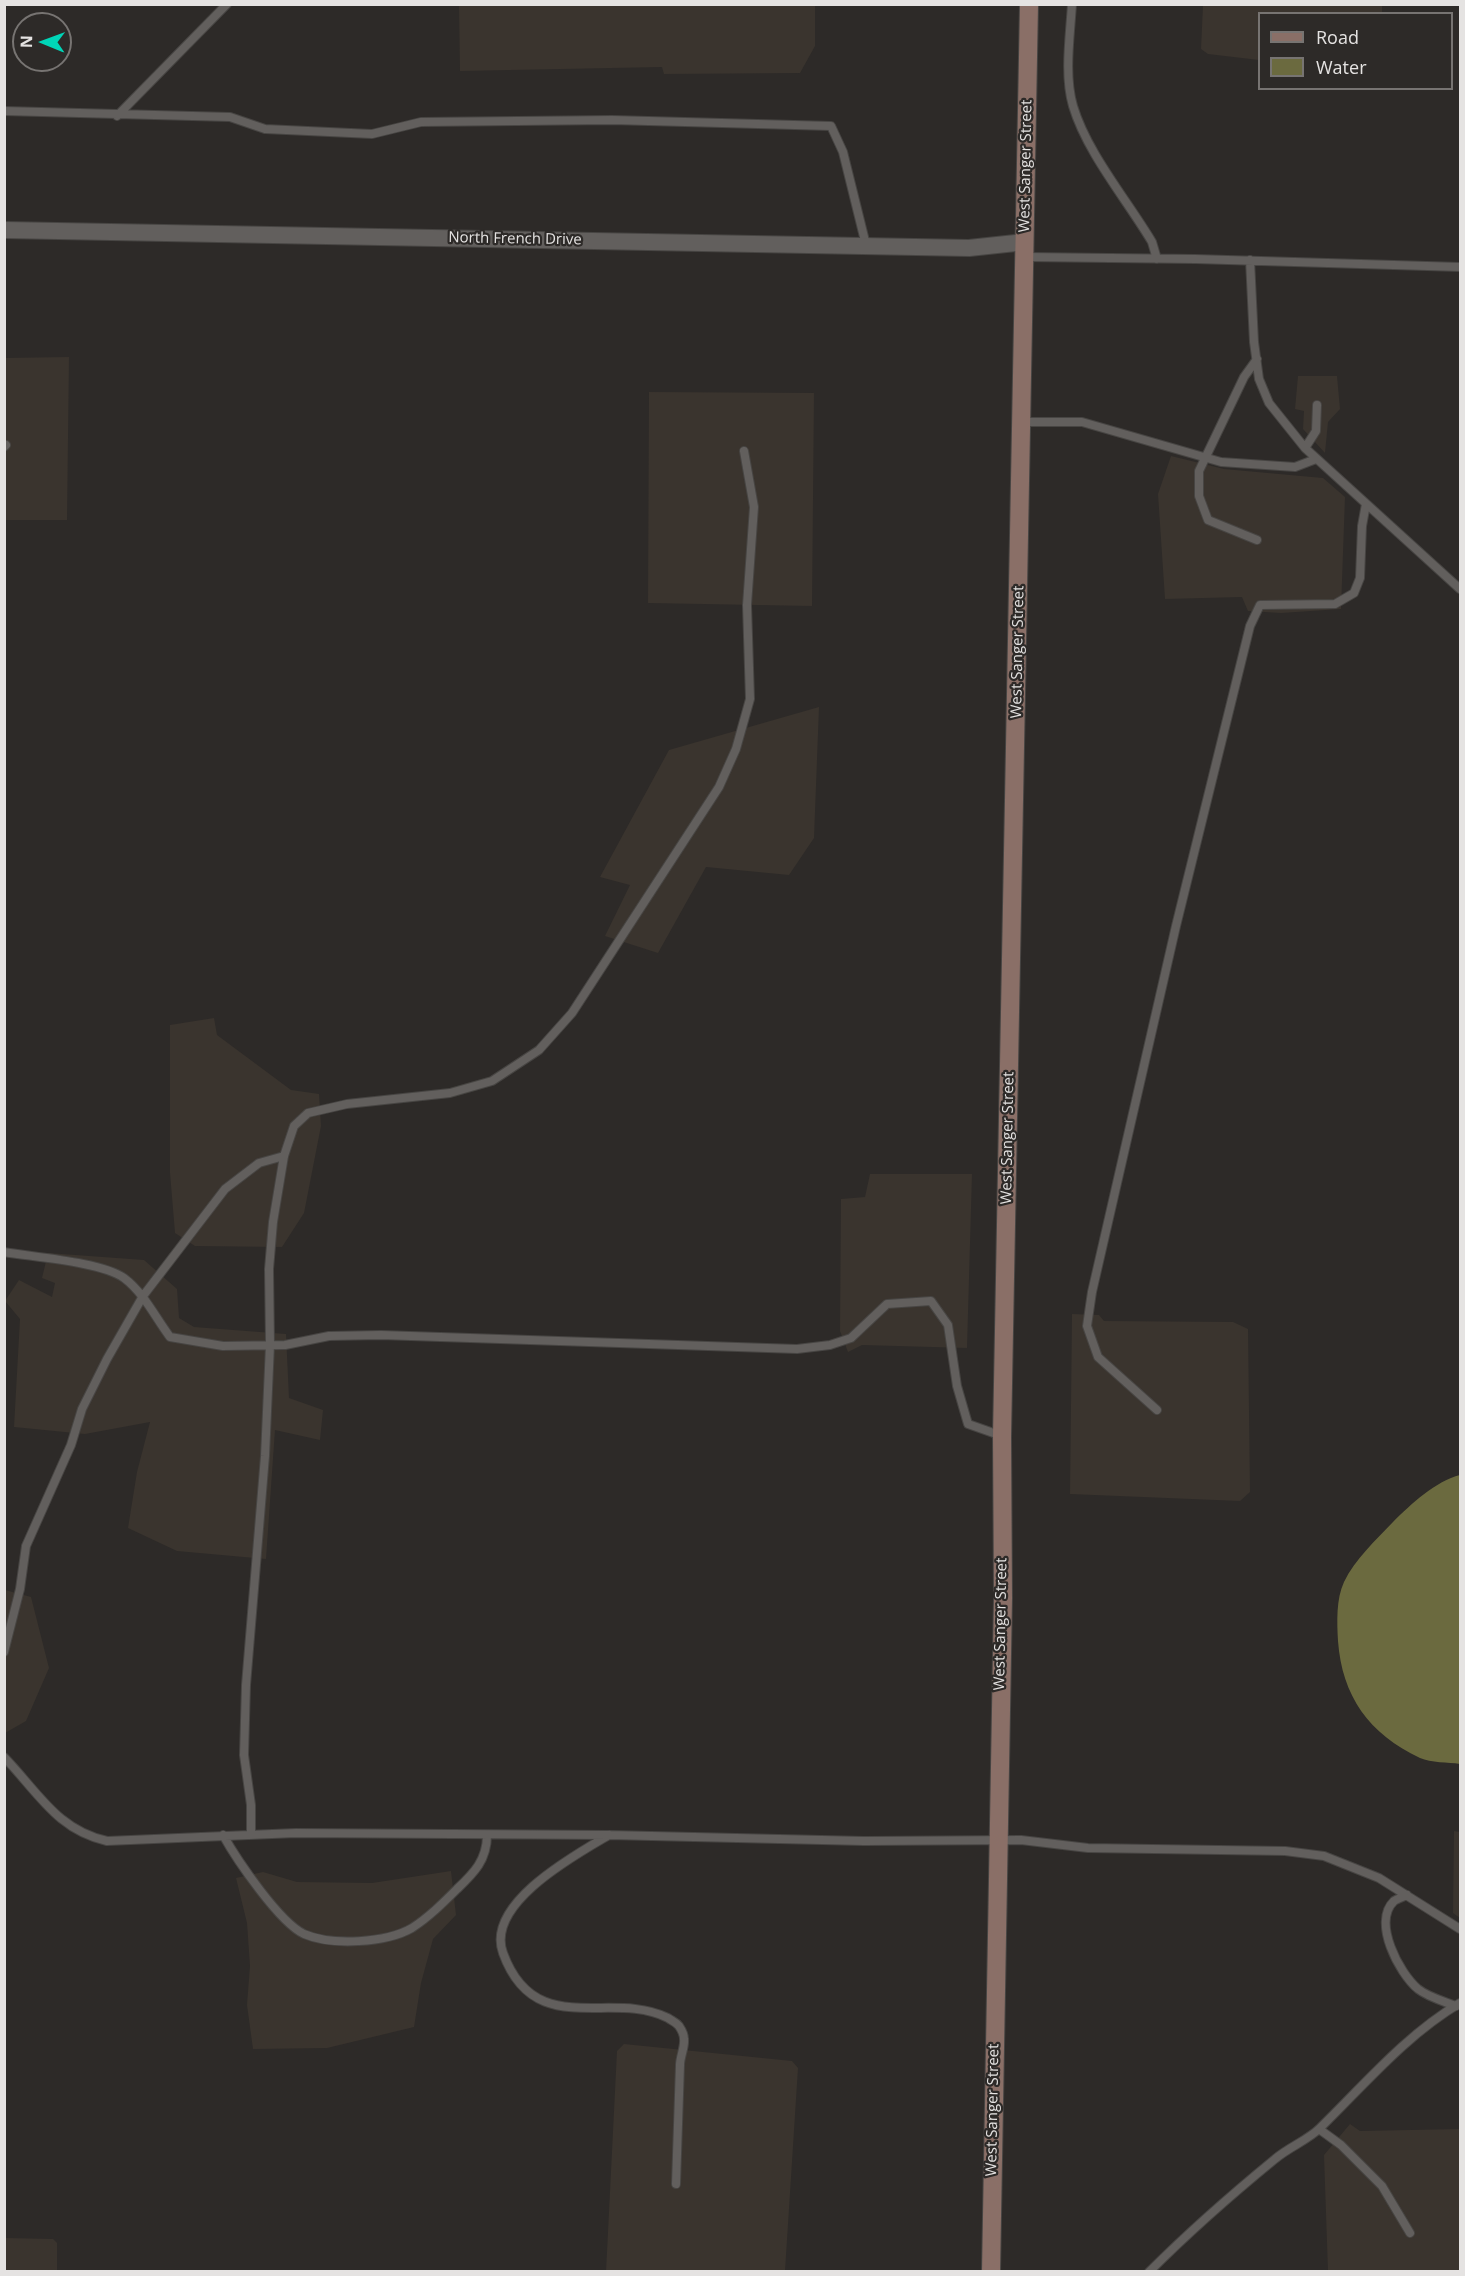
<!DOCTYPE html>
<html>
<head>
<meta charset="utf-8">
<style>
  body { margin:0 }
  #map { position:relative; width:1465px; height:2276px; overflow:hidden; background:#2d2a28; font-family:"Open Sans",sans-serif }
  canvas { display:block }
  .frame { position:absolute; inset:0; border:6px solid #e5e3e2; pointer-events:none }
  .legend { position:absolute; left:1258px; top:12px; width:195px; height:78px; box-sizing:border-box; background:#2d2a28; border:2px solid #777472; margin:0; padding:8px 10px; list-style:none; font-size:18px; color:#e5e3e2 }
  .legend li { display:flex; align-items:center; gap:12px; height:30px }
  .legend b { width:30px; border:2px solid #777472 }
  .north { position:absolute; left:12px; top:12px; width:60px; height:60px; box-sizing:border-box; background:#2d2a28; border:2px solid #777472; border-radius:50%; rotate:271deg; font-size:16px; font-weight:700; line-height:24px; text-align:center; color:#e5e3e2 }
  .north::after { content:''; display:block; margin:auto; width:21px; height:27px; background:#00d5b7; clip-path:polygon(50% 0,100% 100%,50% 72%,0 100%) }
</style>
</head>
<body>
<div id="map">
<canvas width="1465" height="2276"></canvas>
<div class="frame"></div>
<ul class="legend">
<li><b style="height:8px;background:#8a6f67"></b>Road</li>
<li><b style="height:16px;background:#6b6a3f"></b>Water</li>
</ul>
<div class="north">N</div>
</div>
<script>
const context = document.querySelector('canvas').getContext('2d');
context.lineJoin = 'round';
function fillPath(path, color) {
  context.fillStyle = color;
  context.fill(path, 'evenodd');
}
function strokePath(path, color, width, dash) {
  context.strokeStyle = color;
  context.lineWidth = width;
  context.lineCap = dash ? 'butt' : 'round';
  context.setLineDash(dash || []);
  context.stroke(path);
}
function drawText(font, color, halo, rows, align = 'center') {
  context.font = font + ' "Open Sans",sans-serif';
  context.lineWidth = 4.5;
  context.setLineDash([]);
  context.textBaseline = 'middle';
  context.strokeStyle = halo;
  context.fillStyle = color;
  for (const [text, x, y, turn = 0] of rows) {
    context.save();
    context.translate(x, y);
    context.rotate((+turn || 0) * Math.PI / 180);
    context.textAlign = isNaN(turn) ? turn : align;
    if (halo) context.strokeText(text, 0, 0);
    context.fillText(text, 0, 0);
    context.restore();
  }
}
fillPath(new Path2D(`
  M459,5H815V46L800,73L664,74L662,67L460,71Z
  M1203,5V4L1382,5V13L1260,14L1259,60L1208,54L1201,49Z
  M69,357L67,520H5L4,358Z
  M1298,376H1337L1340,409L1328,422L1325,453L1303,429L1304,411L1295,409Z
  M649,392L814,393L812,606L648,603Z
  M1171,456L1224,469L1323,478L1345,497L1341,609L1281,613L1248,611L1242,597L1165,599L1158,494Z
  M819,707L814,838L789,875L706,867L658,953L605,936L630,885L600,877L669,750Z
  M214,1018L217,1035L291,1090L319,1094L321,1126L304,1213L282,1247L195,1246L175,1233L170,1173V1025Z
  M870,1174H972L967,1348L862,1345L848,1352L840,1331L841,1199L865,1197Z
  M48,1253L144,1260L177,1289L179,1318L194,1327L286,1334L289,1398L323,1410L320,1440L275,1430L266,1559L177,1551L128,1528L137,1472L150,1422L85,1434L14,1427L20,1319L5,1301L19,1280L52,1297L55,1283L42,1278Z
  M1072,1314L1099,1315L1104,1321L1233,1322L1248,1329L1250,1492L1240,1501L1070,1494Z
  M5,1590L31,1597L49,1668L26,1721L5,1733Z
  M1454,1831L1460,1832V1918L1453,1913Z
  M451,1871L456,1915L433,1939L421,1983L414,2027L327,2048L253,2049L247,2005L250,1966L247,1923L236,1878L263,1872L297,1882L372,1883Z
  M624,2044L792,2061L798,2068L785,2271L606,2272L617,2051Z
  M1350,2124L1360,2131L1460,2129V2271H1328L1324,2155Z
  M5,2238L53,2239L57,2243V2271H5Z`), '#3a342e');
fillPath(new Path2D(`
  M1460,1475V1764C1448,1762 1431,1763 1420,1758C1369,1734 1342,1696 1338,1641C1337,1622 1336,1599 1344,1582C1355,1559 1376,1540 1393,1522C1411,1504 1436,1481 1460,1475Z`), '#6b6a3f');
const lane = new Path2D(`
  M1072,4C1070,37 1064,75 1073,106C1087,153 1127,200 1152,242L1157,259
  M4,111L230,117L265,129L372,134L421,122L612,120L831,126L843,152L866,245
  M117,116L227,4
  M1026,257L1195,259L1460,267
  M1250,260L1254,342L1259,379L1269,403L1305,448L1460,589
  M1257,359L1244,377L1199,471V496L1208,520L1257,540
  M1022,422H1082L1221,462L1295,467L1316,459
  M4,447L6,445
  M1305,448L1316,431L1317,405
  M4,1252C33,1257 102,1262 124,1278C144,1293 155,1317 170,1337L223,1346L285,1345L329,1336L381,1335L797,1349L830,1345L851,1338L887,1304L931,1301L948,1325L957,1386L968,1424L1002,1436
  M1157,1410L1098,1357L1087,1326L1092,1292L1176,926L1250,626L1260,605L1335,604L1354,593L1360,578L1362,526L1366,504
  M4,1652L20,1589L26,1546L71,1445L82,1409L107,1359L143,1296L225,1189L259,1163L284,1156
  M4,1757C38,1792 57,1830 107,1841L296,1833L609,1835L864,1841L1021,1840L1088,1848L1285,1851L1324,1856L1379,1878L1460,1929
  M251,1834V1805L244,1755L246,1685L265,1456L270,1345L269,1269L273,1222L284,1156L294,1126L308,1113L347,1104L450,1093L492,1081L539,1050L572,1013L719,787L736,749L750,699L747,605L754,507L744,451
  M223,1835C237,1860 279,1922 304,1934C332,1946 386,1943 412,1928C429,1917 443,1903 457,1889C474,1873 487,1860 487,1835
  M609,1835C575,1855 485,1904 503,1953C535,2041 611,1989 668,2018C672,2021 676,2022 679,2026C681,2029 684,2035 684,2039C685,2047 680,2057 680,2065C679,2105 677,2144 676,2184
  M1407,1895C1403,1897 1397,1899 1394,1901C1372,1922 1399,1973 1418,1989C1428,1997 1443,2001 1456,2006
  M1319,2129L1341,2145L1382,2186L1410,2233
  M1149,2272C1189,2232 1231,2195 1275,2159C1289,2147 1308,2140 1320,2128C1365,2084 1406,2035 1460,2003`);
const street = new Path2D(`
  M4,230L969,248L1025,242`);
const secondary = new Path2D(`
  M991,2272L1003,1598L1002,1436L1029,4`);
strokePath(lane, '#474543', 10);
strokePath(street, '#474543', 18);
strokePath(secondary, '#474543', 20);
strokePath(lane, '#625f5d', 8);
strokePath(street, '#625f5d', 16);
strokePath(secondary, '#8a6f67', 18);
drawText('15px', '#e5e3e2', '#2d2a28', [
  ["West Sanger Street",1026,166,-89],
  ["North French Drive",515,239,1],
  ["West Sanger Street",1018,652,-89],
  ["West Sanger Street",1008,1138,-89],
  ["West Sanger Street",1001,1624,-89],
  ["West Sanger Street",993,2110,-89]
]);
</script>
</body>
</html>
